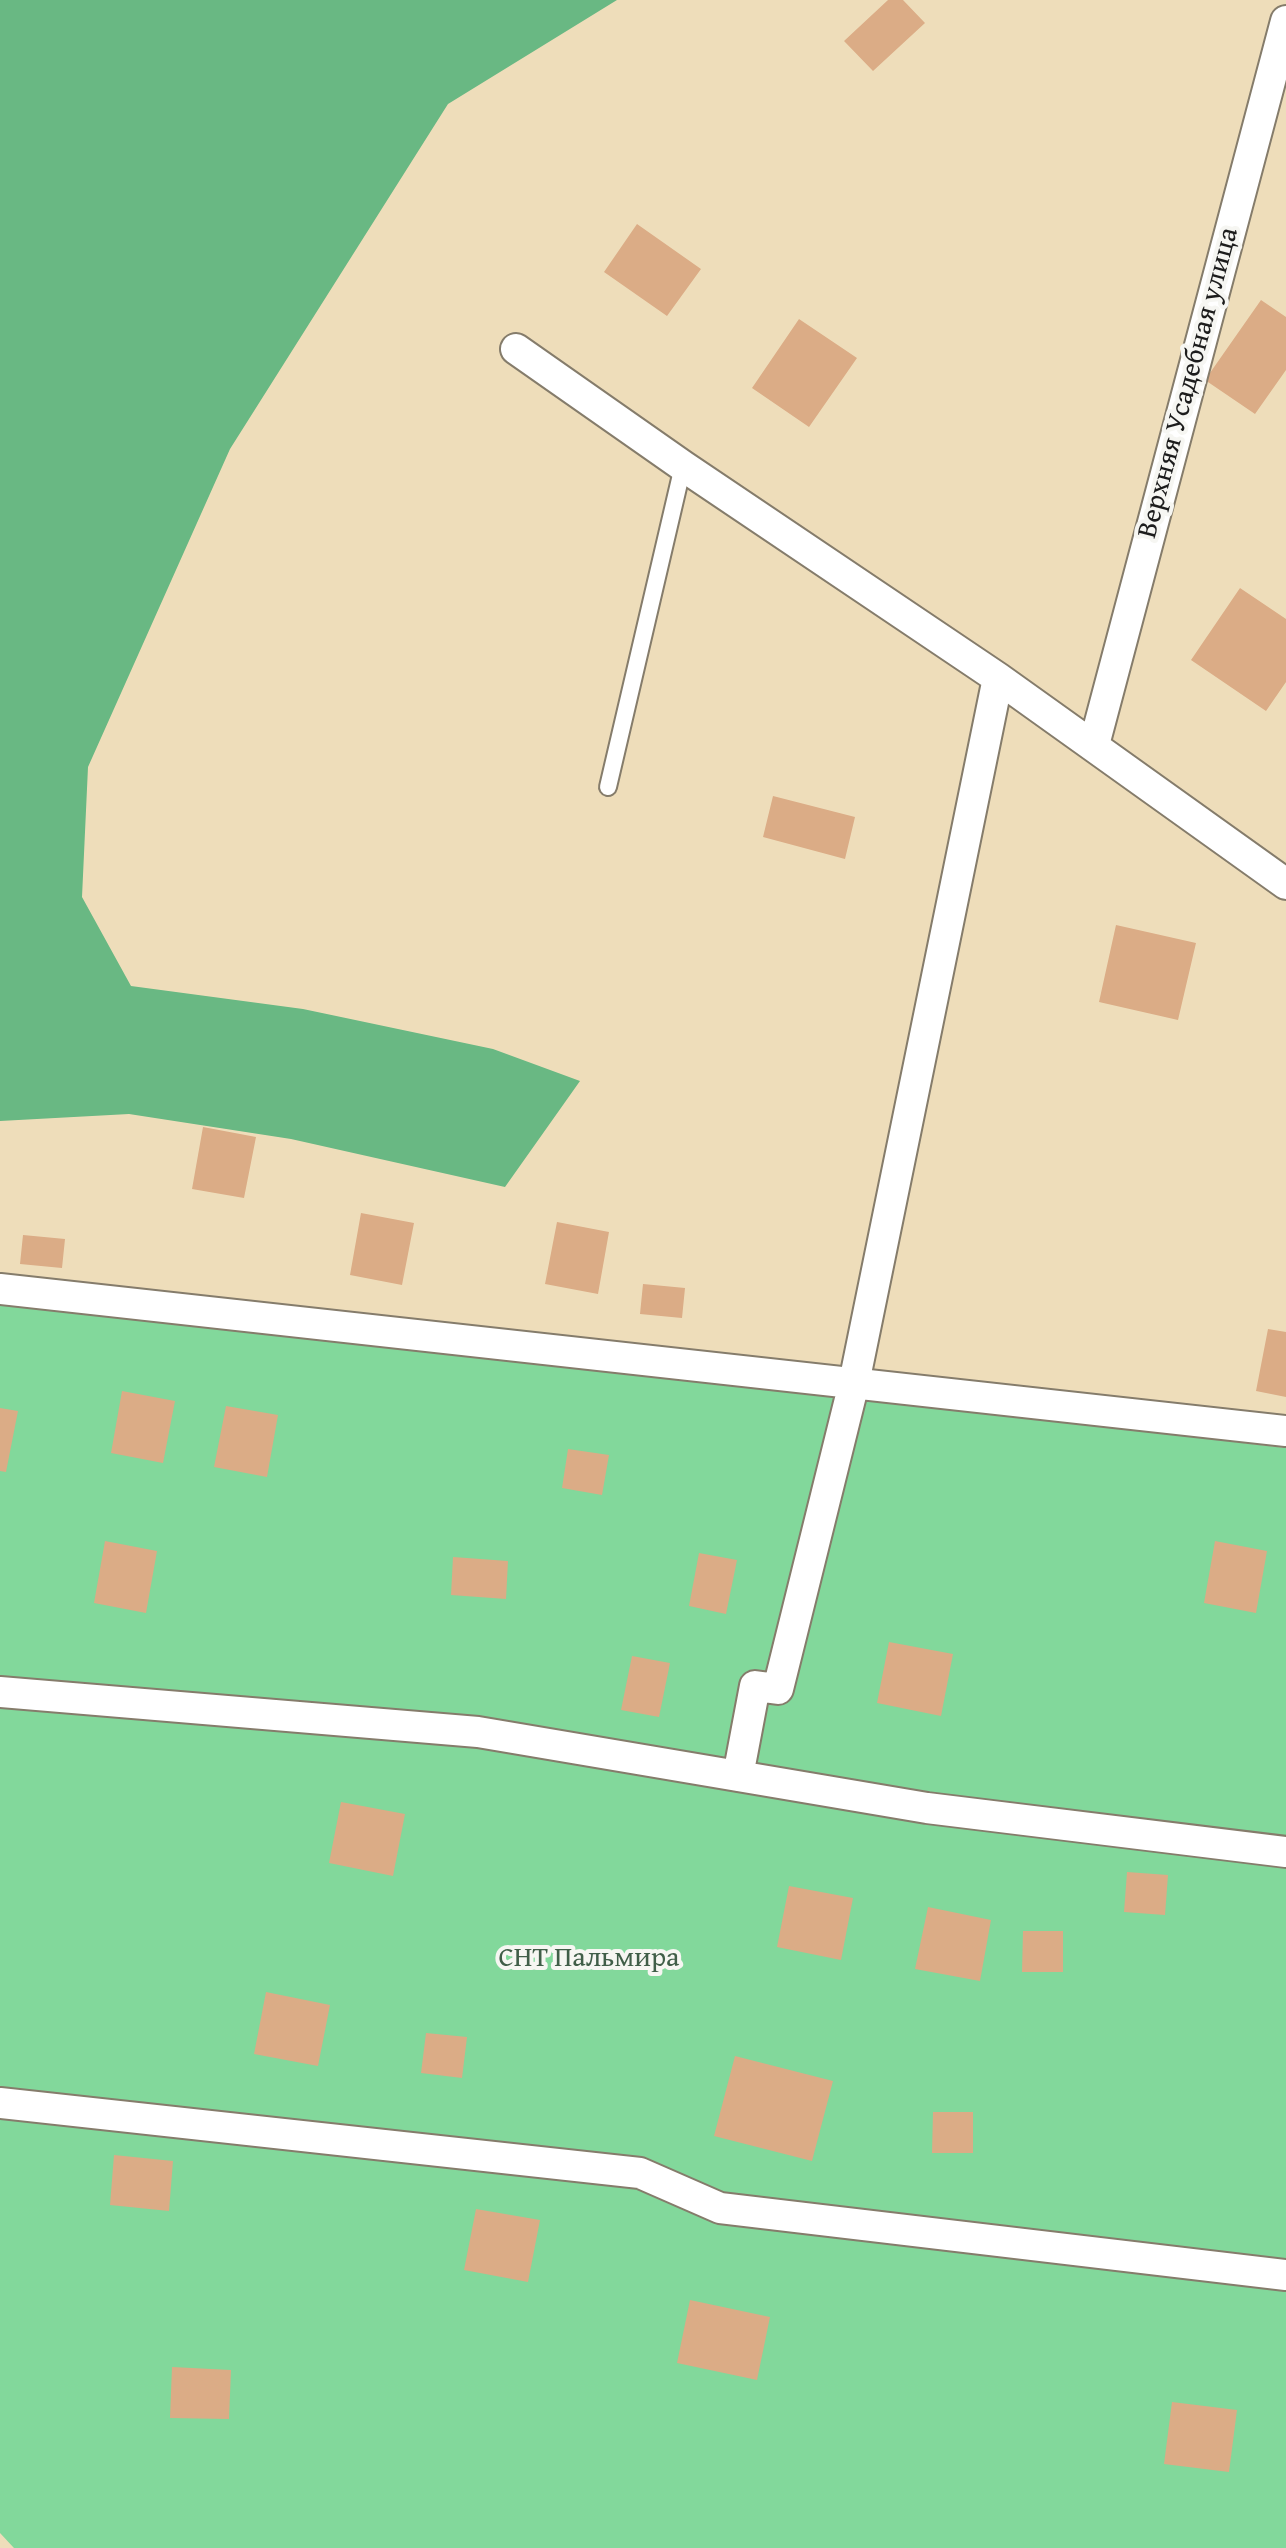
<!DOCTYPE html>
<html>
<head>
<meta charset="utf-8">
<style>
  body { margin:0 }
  canvas { display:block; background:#eeddba }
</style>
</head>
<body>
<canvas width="1286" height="2548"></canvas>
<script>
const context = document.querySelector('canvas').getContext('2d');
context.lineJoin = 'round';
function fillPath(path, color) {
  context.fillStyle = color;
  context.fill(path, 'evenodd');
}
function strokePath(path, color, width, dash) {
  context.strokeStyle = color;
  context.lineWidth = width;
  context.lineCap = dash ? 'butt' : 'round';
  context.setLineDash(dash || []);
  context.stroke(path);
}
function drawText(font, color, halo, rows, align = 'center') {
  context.font = font + ' "Gentium Book Plus",serif';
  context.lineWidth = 8;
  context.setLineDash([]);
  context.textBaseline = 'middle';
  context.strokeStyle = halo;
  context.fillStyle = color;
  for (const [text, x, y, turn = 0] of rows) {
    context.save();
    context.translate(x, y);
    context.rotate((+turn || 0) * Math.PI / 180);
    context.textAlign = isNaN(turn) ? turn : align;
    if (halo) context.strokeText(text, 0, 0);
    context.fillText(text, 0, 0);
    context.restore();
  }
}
fillPath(new Path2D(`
  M0,1296L1286,1448V2548H14L0,2533Z`), '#82d89b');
fillPath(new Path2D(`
  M0,0H617L448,104L230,449L88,767L82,897L131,986L303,1009L493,1049L580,1081L505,1187L291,1139L129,1114L0,1121Z`), '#69b883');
fillPath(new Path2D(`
  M888,0H903L925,23L873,71L844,41Z
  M637,224L701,269L667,316L604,272Z
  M1261,300L1286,317V370L1255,414L1205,380Z
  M799,319L857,358L809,427L752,388Z
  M1240,588L1286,619V682L1266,711L1191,660Z
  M773,796L855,817L845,859L763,837Z
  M1116,925L1196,943L1178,1020L1099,1002Z
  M203,1127L256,1137L244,1198L192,1189Z
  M361,1213L414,1223L402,1285L350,1275Z
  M557,1222L609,1232L598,1294L545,1284Z
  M23,1235L65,1239L62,1268L20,1264Z
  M643,1284L685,1288L682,1318L640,1314Z
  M1268,1329L1286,1332V1397L1256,1391Z
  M122,1391L175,1401L163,1463L111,1453Z
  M226,1406L278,1415L267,1477L214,1467Z
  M0,1408L18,1411L6,1472L0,1471Z
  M568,1449L609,1455L602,1495L562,1488Z
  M105,1541L157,1551L146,1613L94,1603Z
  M1215,1541L1267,1551L1256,1613L1204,1603Z
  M699,1553L737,1560L726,1614L689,1606Z
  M453,1557L508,1561L506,1599L451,1595Z
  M889,1642L953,1654L941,1716L877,1703Z
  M632,1656L670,1663L659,1717L621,1710Z
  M341,1802L405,1814L393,1876L329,1863Z
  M1127,1872L1168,1875L1165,1915L1124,1912Z
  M789,1886L853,1898L841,1960L777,1947Z
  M928,1907L991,1920L980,1981L915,1969Z
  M1023,1931H1063V1972H1022Z
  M266,1992L330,2005L318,2066L254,2054Z
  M426,2033L467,2037L462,2078L421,2073Z
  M735,2056L833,2081L812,2161L714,2136Z
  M933,2112H973V2153H932Z
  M114,2155L173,2161L169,2211L110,2205Z
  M476,2209L540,2220L528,2282L464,2270Z
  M690,2300L770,2317L757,2380L677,2363Z
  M172,2367L231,2370L229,2419L170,2418Z
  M1172,2402L1237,2410L1229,2472L1164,2464Z`), '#dbac86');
const lane = new Path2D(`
  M608,787L683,466`);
const street = new Path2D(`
  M516,349L683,466L998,678L1286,884
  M1094,745L1286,21
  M0,1289L1286,1431
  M0,1692L478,1732L927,1808L1286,1852
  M738,1776L755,1686L778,1689L854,1383L998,678
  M0,2103L640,2173L720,2208L1286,2275`);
strokePath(lane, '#857c6b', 20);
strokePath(street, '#857c6b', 34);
strokePath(lane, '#fff', 16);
strokePath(street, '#fff', 30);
drawText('28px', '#1c1c1c', '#f6f6f2', [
  ["Верхняя Усадебная улица",1189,383,-75]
]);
drawText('28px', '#405e48', '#f6f6f2', [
  ["СНТ Пальмира",589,1959]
]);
</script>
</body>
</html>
